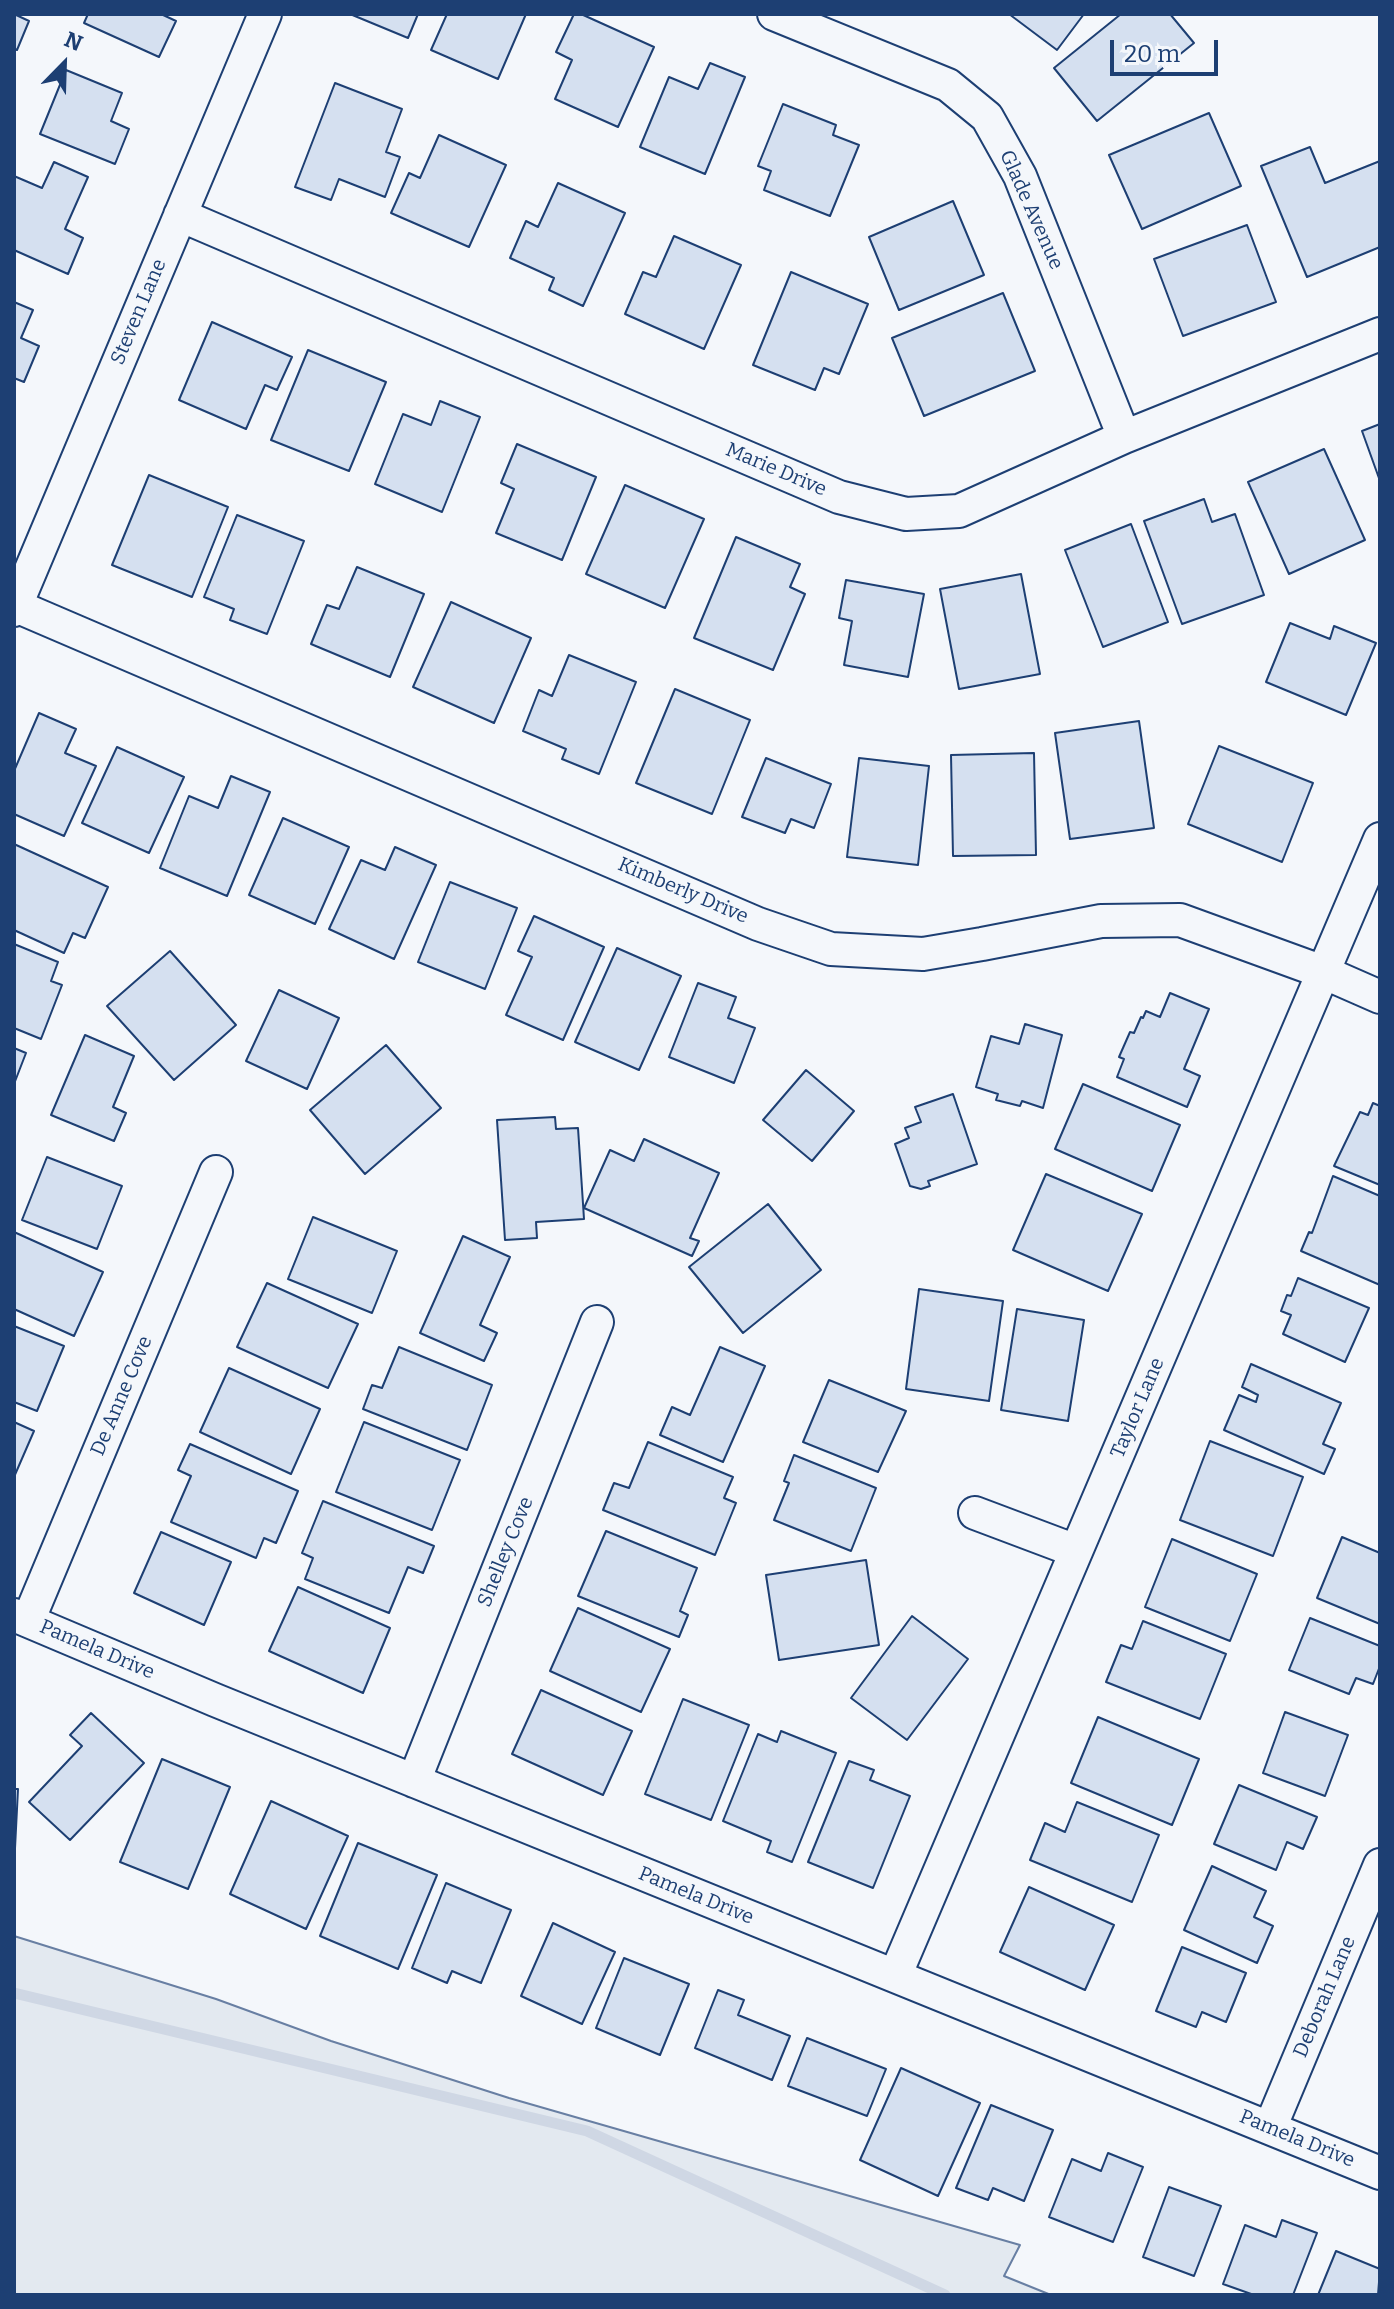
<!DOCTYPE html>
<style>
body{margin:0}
#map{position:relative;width:1394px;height:2309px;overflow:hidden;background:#f4f7fb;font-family:Bitter,serif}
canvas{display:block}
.frame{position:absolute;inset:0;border:16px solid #1d3f73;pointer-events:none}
.north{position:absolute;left:24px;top:24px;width:80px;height:80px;-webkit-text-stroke:6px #f4f7fb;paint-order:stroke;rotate:23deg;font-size:22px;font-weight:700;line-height:32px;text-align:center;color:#1d3f73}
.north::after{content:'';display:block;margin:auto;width:28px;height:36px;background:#1d3f73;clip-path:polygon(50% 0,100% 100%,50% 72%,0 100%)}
.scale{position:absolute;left:1110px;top:40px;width:108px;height:36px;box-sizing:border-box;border:4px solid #1d3f73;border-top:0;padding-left:10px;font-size:24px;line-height:28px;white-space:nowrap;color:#1d3f73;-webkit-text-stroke:6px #f4f7fb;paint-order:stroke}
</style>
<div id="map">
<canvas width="1394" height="2309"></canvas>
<div class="frame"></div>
<div class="north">N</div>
<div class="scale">20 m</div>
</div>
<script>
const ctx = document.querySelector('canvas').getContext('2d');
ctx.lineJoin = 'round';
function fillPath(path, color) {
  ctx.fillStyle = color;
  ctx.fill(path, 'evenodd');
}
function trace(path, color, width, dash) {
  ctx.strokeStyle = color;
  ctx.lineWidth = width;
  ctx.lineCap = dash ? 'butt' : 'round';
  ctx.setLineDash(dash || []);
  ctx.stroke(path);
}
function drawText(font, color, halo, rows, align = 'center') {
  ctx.font = font + ' Bitter,serif';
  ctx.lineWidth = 6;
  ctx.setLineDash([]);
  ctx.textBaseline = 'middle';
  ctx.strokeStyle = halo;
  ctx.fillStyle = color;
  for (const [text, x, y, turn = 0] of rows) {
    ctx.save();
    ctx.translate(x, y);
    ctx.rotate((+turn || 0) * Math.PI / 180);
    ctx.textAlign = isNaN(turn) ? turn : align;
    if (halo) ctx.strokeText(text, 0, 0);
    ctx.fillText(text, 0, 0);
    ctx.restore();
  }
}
const green = new Path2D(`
 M14,1936l202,63 115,42 178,57 511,147 -16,31 47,19h-1037z`);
fillPath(green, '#e3e9f0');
trace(green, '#687fa3', 2);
trace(new Path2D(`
 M14,1993l573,138 358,164`), '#cfd7e4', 11);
const building = new Path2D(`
 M14,14l15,7 -12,29 -3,-1z
 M88,14h73l15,7 -17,36 -75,-34z
 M350,14h68l-10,24z
 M447,14h79l-28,65 -67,-29z
 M574,14h7l73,33 -36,80 -63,-28 17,-39 -16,-8z
 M1009,14h75l-27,36z
 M1121,14h49l24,29 -97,78 -43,-53z
 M710,63l35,14 -40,97 -65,-27 29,-70 29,12z
 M66,70l56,23 -11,28 18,8 -14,35 -75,-30z
 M335,83l67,26 -16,43 14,5 -15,40 -46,-18 -8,21 -36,-13z
 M783,104l53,21 -3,10 26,10 -29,71 -66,-26 7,-19 -13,-5z
 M1209,113l32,73 -99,43 -33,-74z
 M439,135l67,30 -37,82 -78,-34 18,-40 11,5z
 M1310,147l15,36 55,-22v86l-73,30 -46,-111z
 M54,162l34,15 -23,52 18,9 -15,36 -54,-24v-74l28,12z
 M558,183l67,30 -42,93 -34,-16 5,-12 -44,-20 16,-37 12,6z
 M953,201l31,74 -85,35 -30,-73z
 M1247,225l29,77 -93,34 -29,-77z
 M674,236l67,29 -37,84 -79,-35 18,-42 13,5z
 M791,272l77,32 -29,70 -15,-6 -9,22 -62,-25z
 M1003,293l32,78 -111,45 -32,-78z
 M14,302l19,8 -12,28 18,8 -15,36 -10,-4z
 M212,322l80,35 -15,33 -12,-5 -19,44 -67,-29z
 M308,350l78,32 -37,89 -78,-31z
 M440,401l40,16 -38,95 -67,-28 28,-70 28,11z
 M1380,424v57l-18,-50z
 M517,444l79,33 -34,83 -66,-27 18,-44 -13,-6z
 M1324,449l41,91 -76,34 -41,-92z
 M149,475l79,32 -36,90 -80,-32z
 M625,485l79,34 -39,89 -79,-34z
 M1204,499l8,23 23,-8 29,81 -82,29 -38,-103z
 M237,515l67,26 -37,93 -37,-14 4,-11 -30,-12z
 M1131,524l37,98 -65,25 -38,-97z
 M736,537l64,27 -10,23 15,7 -32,76 -79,-32z
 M357,567l67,27 -34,83 -79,-33 16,-39 12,4z
 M1021,574l19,100 -81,15 -19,-100z
 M846,580l78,14 -16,83 -64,-12 8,-44 -13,-3z
 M451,602l80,36 -37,85 -81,-36z
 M1290,623l40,16 4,-13 42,17 -30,72 -80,-33z
 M569,655l67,27 -37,92 -37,-15 4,-10 -43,-18 16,-41 13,6z
 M675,689l75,31 -38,94 -76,-31z
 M39,713l37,16 -11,24 31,13 -32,70 -50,-22v-43z
 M1139,721l15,107 -84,11 -15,-106z
 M1219,746l94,37 -31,79 -94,-38z
 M117,747l67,30 -35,76 -67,-30z
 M1034,753l2,102 -83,1 -2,-101z
 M766,758l65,26 -17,44 -23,-9 -6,14 -43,-16z
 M859,758l70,8 -11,99 -71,-8z
 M231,776l39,16 -43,104 -67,-28 29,-72 29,12z
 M283,818l66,29 -34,77 -66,-29z
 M14,844l94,43 -23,51 -12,-5 -9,20 -50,-23z
 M395,847l41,18 -42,94 -65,-30 32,-69 24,10z
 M450,882l67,26 -32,81 -67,-27z
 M534,916l70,31 -41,93 -57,-25 26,-58 -14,-6z
 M14,944l44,18 -7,19 11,4 -21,54 -27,-11z
 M617,948l64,28 -42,94 -64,-28z
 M170,951l66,74 -62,55 -67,-74z
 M698,983l38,14 -8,21 27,10 -21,55 -65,-26z
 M279,990l60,28 -32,71 -61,-28z
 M1170,993l39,16 -25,60 16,7 -13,31 -70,-30 7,-18 -5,-2 11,-25 4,1 7,-16 2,1 3,-7 14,6z
 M1025,1024l37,11 -19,73 -21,-7 -2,5 -24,-6 2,-6 -22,-7 15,-51 28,8z
 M85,1035l49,21 -21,51 13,6 -12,28 -63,-26z
 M386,1045l55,63 -76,66 -55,-64z
 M14,1048l12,5 -12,31z
 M806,1070l48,41 -42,50 -49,-41z
 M1083,1084l97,41 -28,66 -97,-42z
 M953,1094l24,70 -49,17 2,5 -9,3 -11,-3 -15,-42 14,-6 -4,-10 16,-6 -6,-15z
 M1373,1103l7,3v79l-46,-19 26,-54 8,3z
 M555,1117l1,12 22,-1 6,91 -48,3 1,16 -32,2 -8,-120z
 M644,1139l75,34 -29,65 9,3 -7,15 -108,-48 26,-58 24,11z
 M47,1157l75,29 -25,63 -75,-29z
 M1046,1174l96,40 -34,77 -95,-41z
 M1333,1176l47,20v89l-79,-34 8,-19 3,1z
 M768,1204l53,66 -78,63 -54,-66z
 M313,1217l84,34 -25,62 -84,-34z
 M14,1232l89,40 -29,64 -60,-27z
 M463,1236l47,21 -30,68 17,8 -13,28 -64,-28z
 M1298,1278l71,30 -24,54 -62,-28 8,-19 -10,-4 6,-16 4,1z
 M267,1283l91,41 -30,64 -91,-41z
 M919,1289l84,12 -14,100 -83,-12z
 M1017,1309l67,11 -16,101 -67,-11z
 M14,1326l50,20 -27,65 -23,-9z
 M399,1347l93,38 -25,65 -104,-41 9,-24 10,3z
 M720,1347l45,19 -42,96 -63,-27 12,-28 18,8z
 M1251,1364l90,39 -18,41 12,5 -11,25 -100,-44 15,-35 17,7 2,-7 -16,-8z
 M229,1368l91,41 -29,65 -91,-42z
 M829,1380l77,31 -28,61 -75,-30z
 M14,1422l20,9 -20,46z
 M364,1422l96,38 -28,70 -96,-38z
 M1210,1441l93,36 -30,79 -93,-36z
 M648,1442l85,35 -9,21 12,5 -21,52 -112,-45 11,-27 15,5z
 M190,1444l108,47 -22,52 -12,-5 -8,20 -85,-36 20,-46 -13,-6z
 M794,1455l82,33 -25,63 -77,-31 15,-37 -5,-2z
 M323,1501l111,45 -11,27 -15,-6 -19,46 -84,-34 8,-21 -11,-5z
 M606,1531l91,37 -17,43 8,4 -9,22 -101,-41z
 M161,1532l70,30 -27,63 -70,-32z
 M1342,1537l38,16v71l-63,-26z
 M1172,1539l85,35 -27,67 -85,-34z
 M866,1560l13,85 -100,15 -13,-85z
 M298,1587l92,41 -27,65 -94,-42z
 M578,1608l92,41 -29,63 -91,-41z
 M912,1616l56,43 -61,81 -56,-42z
 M1310,1618l70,28v20l-7,18 -17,-6 -7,16 -60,-24z
 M1143,1621l83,33 -26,65 -94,-37 15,-37 11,4z
 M541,1690l91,41 -29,64 -91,-41z
 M683,1699l66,26 -38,95 -66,-26z
 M1285,1712l63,23 -23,61 -62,-23z
 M91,1713l53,50 -74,77 -41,-38 53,-56 -12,-11z
 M1098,1717l101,42 -27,66 -101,-42z
 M781,1731l55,22 -44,109 -25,-10 4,-11 -48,-20 35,-87 19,8z
 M162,1759l68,28 -42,102 -68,-27z
 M849,1761l25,9 -4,10 40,16 -37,92 -65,-26z
 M1239,1785l78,32 -14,32 -16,-7 -11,28 -62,-26z
 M14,1789h4l-4,79z
 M271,1801l77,35 -42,93 -76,-35z
 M1077,1802l82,33 -27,67 -102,-42 15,-37 20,9z
 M358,1843l79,32 -39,94 -78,-33z
 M1212,1866l54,25 -12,26 19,9 -16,37 -73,-33z
 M446,1883l65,27 -30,73 -29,-12 -5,12 -35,-15z
 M1029,1887l85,38 -29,65 -85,-38z
 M553,1923l62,29 -33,72 -61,-28z
 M1182,1947l64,26 -20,49 -24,-10 -6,15 -40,-16z
 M624,1958l65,26 -29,71 -64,-27z
 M718,1990l26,10 -6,15 52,21 -18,44 -77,-32z
 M807,2038l79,31 -19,47 -79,-30z
 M901,2068l79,35 -42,93 -78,-36z
 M991,2105l62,25 -29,71 -31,-13 -5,12 -32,-12z
 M1108,2153l35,14 -30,75 -64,-25 23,-58 29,12z
 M1169,2187l52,19 -27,70 -51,-19z
 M1282,2220l35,13 -24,62h-39l-31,-11 22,-59 31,12z
 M1336,2251l44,18 -2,26h-60z`);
fillPath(building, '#d5e0f0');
trace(building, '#1d3f73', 2);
const street = new Path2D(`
 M774,14l174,71 39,32 33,59 104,261
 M180,215l659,282 67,17 53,-3 165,-74 256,-103
 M16,606l742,318 73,25 92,5 59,-10 119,-23 79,-1 143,52 57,25
 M14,610l251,-596
 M975,1513l101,38
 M14,1615l201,85 1165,473
 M28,1621l188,-449
 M414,1781l183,-459
 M895,1976l485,-1137
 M1270,2128l110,-263`);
trace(street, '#1d3f73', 36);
trace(street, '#f4f7fb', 32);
drawText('20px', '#1d3f73', '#f4f7fb', [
 ["Glade Avenue",1031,210,66],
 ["Steven Lane",139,312,-67],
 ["Marie Drive",776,470,23],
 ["Kimberly Drive",683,891,23],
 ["De Anne Cove",122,1396,-67],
 ["Taylor Lane",1138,1408,-67],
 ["Shelley Cove",506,1552,-68],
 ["Pamela Drive",97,1650,23],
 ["Pamela Drive",696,1896,22],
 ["Deborah Lane",1325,1997,-67],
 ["Pamela Drive",1297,2139,22]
]);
</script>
